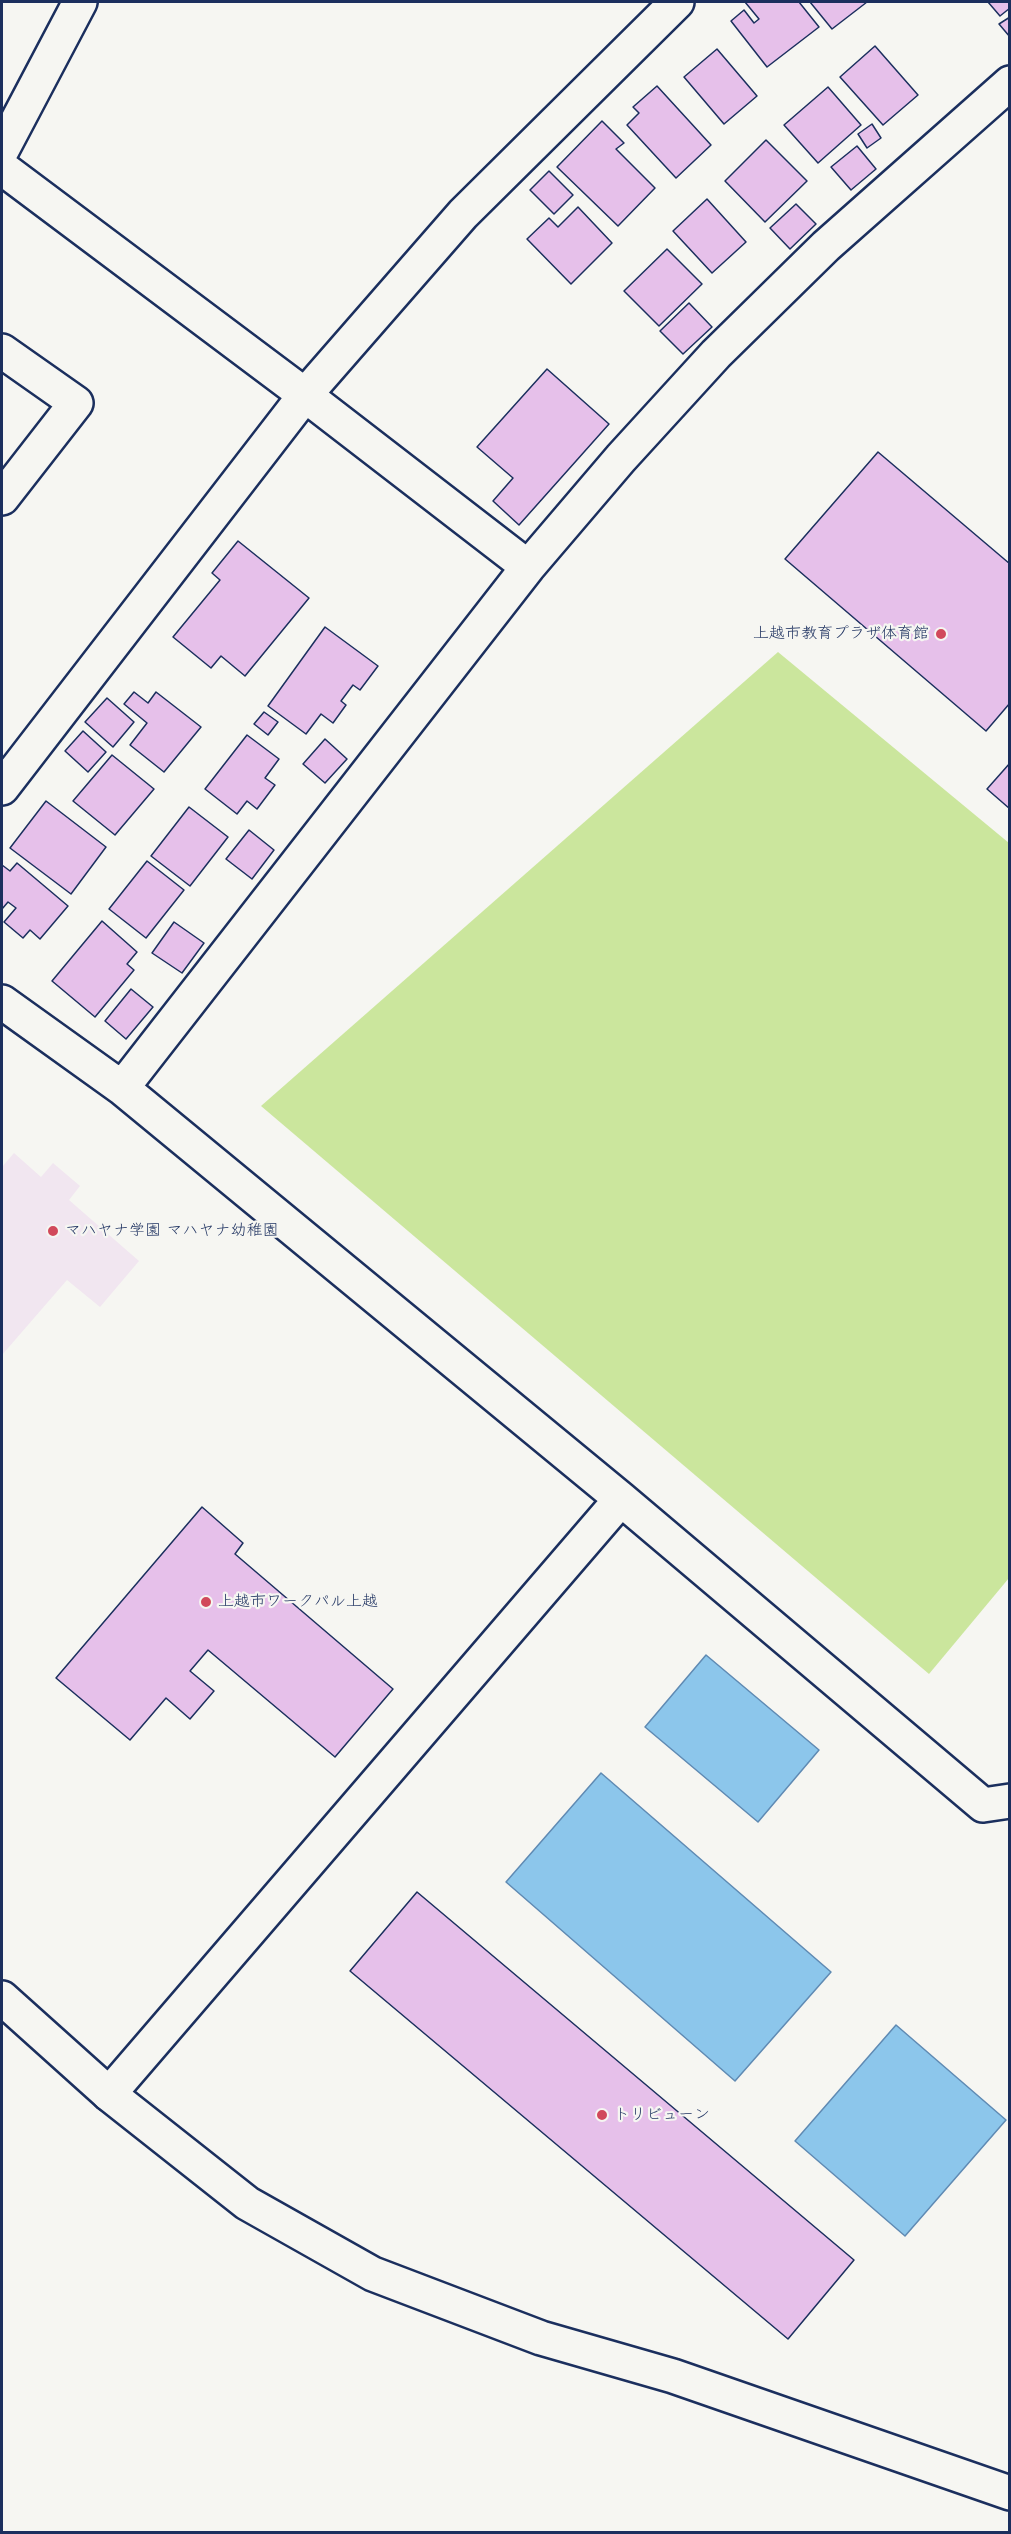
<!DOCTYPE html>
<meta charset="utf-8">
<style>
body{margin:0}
#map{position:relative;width:1011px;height:2534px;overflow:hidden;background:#f6f6f2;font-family:"Shantell Sans",sans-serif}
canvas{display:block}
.frame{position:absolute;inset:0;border:3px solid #1b2f5e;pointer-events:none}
</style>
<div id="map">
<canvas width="1011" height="2534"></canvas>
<div class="frame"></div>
</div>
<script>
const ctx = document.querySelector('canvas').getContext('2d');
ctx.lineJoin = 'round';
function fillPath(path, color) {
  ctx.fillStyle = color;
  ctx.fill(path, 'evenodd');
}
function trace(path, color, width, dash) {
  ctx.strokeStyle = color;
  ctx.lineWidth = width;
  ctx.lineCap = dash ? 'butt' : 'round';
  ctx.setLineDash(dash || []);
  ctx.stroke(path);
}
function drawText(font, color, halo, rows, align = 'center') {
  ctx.font = font + ' "Shantell Sans","Klee One",sans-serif';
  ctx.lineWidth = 4.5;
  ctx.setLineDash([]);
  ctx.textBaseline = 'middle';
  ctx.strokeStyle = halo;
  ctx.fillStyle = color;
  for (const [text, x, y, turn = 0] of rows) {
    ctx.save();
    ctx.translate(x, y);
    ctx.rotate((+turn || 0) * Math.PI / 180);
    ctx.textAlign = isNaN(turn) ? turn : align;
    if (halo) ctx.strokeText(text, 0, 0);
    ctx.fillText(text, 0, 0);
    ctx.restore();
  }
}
fillPath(new Path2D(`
 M14,1153l27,24 12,-14 27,23 -11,14 70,61 -39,46 -33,-27 -65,75v-188z`), '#f1e6f0');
fillPath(new Path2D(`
 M778,652l231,191v735l-80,96 -668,-568z`), '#cbe69d');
const water = new Path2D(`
 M706,1655l113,95 -61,72 -113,-95z
 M601,1773l230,199 -96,109 -229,-199z
 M896,2025l110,95 -101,116 -110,-95z`);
fillPath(water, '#8cc6eb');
trace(water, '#5f8ab3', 1.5);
const building = new Path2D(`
 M745,2h54l20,25 -52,40 -36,-46 13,-11 10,13 5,-4z
 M810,2h57l-35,27z
 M988,2h22v6l-10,8z
 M1010,17v20l-11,-13z
 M875,46l43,49 -35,30 -43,-48z
 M717,49l40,47 -33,28 -40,-47z
 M657,86l54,59 -35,33 -49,-53 12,-12 -6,-6z
 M828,87l33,38 -43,38 -34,-38z
 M602,121l22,22 -8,6 39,39 -37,38 -61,-59z
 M872,124l9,14 -14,10 -9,-14z
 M766,140l41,41 -42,41 -40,-41z
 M857,146l19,23 -25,21 -20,-23z
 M549,171l24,24 -19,19 -24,-24z
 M707,199l39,43 -34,31 -39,-42z
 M796,204l20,20 -26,25 -20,-21z
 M578,207l34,36 -41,41 -44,-45 22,-21 9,9z
 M667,249l35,35 -43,42 -35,-35z
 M689,303l23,24 -29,27 -23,-23z
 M547,369l62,55 -90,101 -26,-24 20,-23 -36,-31z
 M878,452l132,112v139l-24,28 -201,-172z
 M238,541l71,57 -64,78 -24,-20 -10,12 -38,-31 47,-57 -8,-7z
 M325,627l53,39 -18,24 -7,-5 -12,16 5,4 -13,18 -12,-9 -15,20 -38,-28z
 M134,692l14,11 8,-11 45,35 -37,45 -34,-27 17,-22 -23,-19z
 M107,698l27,24 -21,25 -28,-25z
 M264,712l14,10 -10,13 -14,-11z
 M83,731l23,21 -18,20 -23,-21z
 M247,735l32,24 -14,19 10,7 -18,24 -10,-8 -10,13 -32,-25z
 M325,739l22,20 -22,24 -22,-19z
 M112,755l42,34 -39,46 -42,-34z
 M1010,763v46l-23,-20z
 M46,801l60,46 -35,47 -61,-46z
 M189,807l39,30 -38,49 -39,-30z
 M249,830l25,20 -22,29 -26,-20z
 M147,861l37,29 -38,48 -37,-29z
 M17,863l51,43 -28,33 -10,-9 -7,8 -19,-16 12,-14 -8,-6 -6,7v-44l8,6z
 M102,921l35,31 -10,12 7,6 -39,47 -43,-36z
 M174,922l30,21 -22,30 -30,-20z
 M131,989l22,18 -27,32 -21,-18z
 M202,1507l41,36 -8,11 158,135 -58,68 -127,-107 -18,21 24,20 -24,28 -24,-21 -36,42 -74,-62z
 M417,1892l437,368 -66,79 -438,-368z`);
fillPath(building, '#e6c0ea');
trace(building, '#1b2f5e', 1.5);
const street = new Path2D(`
 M2,150l78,-148
 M2,168l303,227 223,172
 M2,351l74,52 -74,95
 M2,1002l120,86 499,411 362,306 27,-4
 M122,1088l406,-521 93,-109 95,-104 110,-108 184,-163
 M109,2094l512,-595`);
const secondary = new Path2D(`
 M2,788l303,-393 158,-181 214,-212
 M2,1998l107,96 138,109 126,71 168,64 132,38 337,117`);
trace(street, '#1b2f5e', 38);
trace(secondary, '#1b2f5e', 38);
trace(street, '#f6f6f2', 33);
trace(secondary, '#f6f6f2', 33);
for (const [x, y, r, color] of [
 [941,634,6,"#d1495b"],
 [53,1231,6,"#d1495b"],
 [206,1602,6,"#d1495b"],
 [602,2115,6,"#d1495b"]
]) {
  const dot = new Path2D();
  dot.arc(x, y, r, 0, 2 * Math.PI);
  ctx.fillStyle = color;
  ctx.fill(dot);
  trace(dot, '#f6f6f2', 2);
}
drawText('16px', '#1b2f5e', '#f6f6f2', [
 ["上越市教育プラザ体育館",929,634,"right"],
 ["マハヤナ学園 マハヤナ幼稚園",65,1231],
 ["上越市ワークパル上越",218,1602],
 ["トリビューン",614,2115]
], 'left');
</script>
